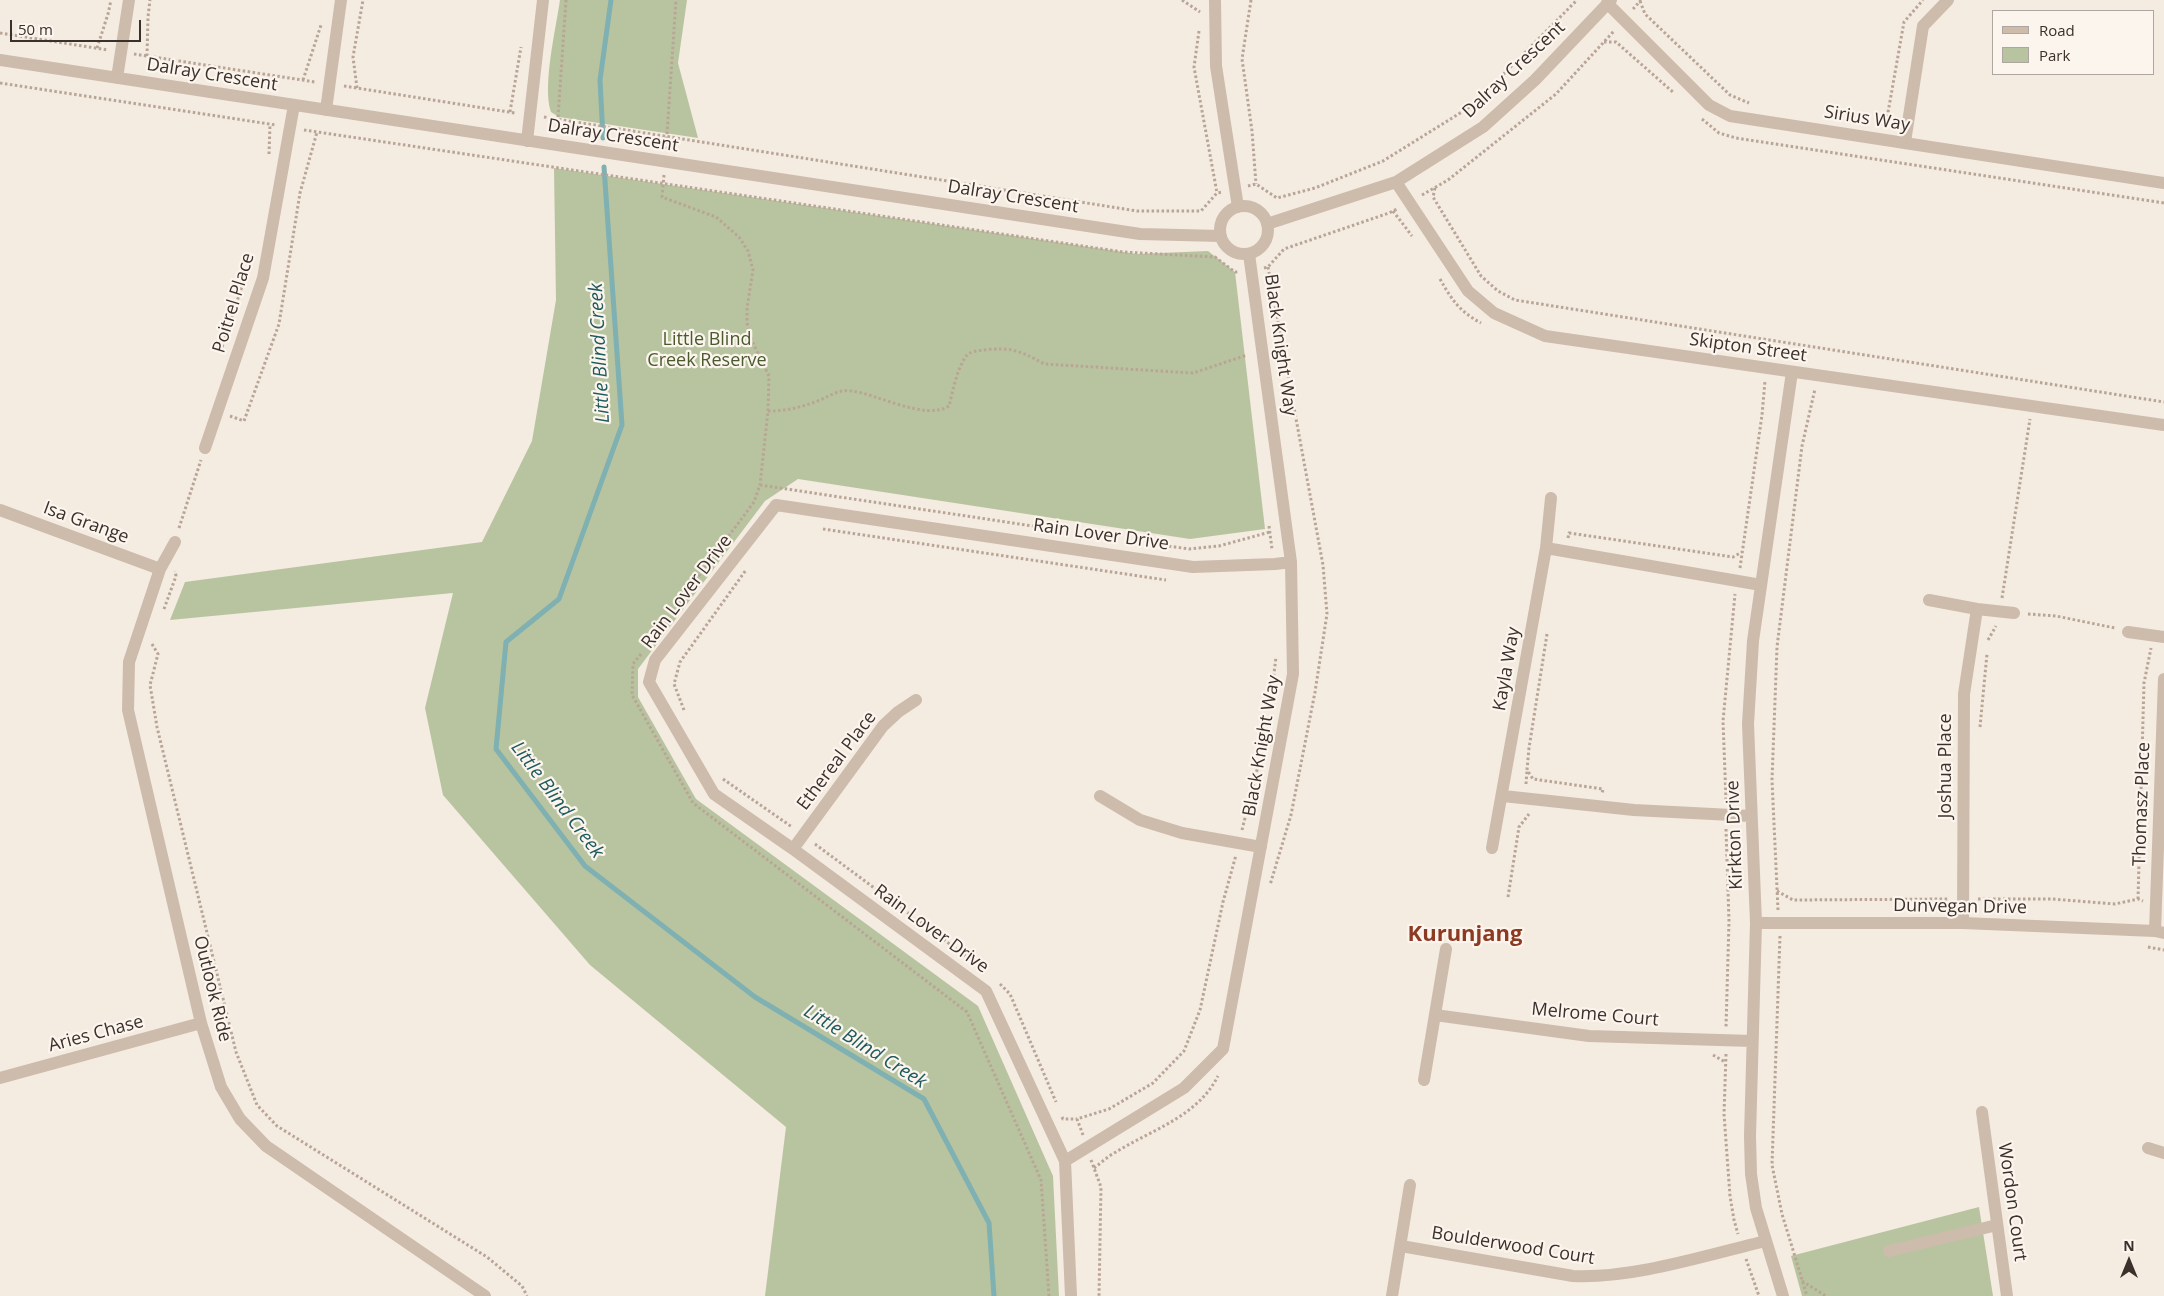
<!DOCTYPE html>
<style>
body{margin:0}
#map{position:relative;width:2164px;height:1296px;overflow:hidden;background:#f4ebe1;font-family:"Open Sans",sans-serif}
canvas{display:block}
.legend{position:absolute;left:1992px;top:10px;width:162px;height:65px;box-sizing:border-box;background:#fbf5ee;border:1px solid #aea6a0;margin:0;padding:6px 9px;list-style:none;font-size:15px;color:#3b302b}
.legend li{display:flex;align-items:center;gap:10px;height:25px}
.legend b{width:25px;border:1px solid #aea6a0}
.north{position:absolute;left:2104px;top:1236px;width:50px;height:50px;-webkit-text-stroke:4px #fbf5ee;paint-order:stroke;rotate:0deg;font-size:14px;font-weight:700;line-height:20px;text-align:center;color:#3b302b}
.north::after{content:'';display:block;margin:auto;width:18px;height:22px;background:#3b302b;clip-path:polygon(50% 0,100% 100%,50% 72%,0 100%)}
.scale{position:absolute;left:10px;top:20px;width:131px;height:22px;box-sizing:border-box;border:2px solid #3b302b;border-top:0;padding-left:6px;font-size:15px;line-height:18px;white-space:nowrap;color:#3b302b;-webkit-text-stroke:4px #fbf5ee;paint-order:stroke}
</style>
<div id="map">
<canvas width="2164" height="1296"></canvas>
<ul class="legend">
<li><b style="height:6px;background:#cdbbac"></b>Road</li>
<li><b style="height:14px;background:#b8c4a0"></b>Park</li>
</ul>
<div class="north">N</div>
<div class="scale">50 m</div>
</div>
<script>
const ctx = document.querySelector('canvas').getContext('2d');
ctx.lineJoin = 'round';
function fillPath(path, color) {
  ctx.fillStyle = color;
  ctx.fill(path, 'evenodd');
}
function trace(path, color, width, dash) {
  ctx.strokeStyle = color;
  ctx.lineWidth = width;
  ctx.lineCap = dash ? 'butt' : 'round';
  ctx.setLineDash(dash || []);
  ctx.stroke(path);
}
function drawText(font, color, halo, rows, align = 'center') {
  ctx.font = font + ' "Open Sans",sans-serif';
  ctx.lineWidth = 4.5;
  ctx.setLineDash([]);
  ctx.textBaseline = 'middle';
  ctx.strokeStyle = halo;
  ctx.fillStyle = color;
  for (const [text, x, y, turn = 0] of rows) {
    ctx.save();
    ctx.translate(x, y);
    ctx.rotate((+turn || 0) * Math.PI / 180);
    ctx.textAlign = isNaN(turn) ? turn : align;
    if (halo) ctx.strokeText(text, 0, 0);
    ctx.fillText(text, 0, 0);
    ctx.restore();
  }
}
fillPath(new Path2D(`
 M560,0h127l-9,63 20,75 -139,-21 -8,-5c-9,-25 5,-84 9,-112z
 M554,168l583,86 71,-3 27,21 30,257 -75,10 -392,-60 -33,22 -127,168v28l58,102 282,207 75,170 6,120h-294l21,-169 -196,-162 -147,-170 -18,-87 28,-115 -283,27 15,-38 297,-40 50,-101 24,-141z
 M1979,1207l14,89h-191l-11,-40z`), '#b8c4a0');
trace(new Path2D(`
 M603,138l-3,-58 11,-80
 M604,167l18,258 -63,174 -53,43 -10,107 89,117 170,131 169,102 65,124 5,73`), '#7fb0b2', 5);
trace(new Path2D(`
 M1182,0l18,12
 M1251,0l-9,59 10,72 4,53
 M1640,1l5,13 85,81 19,8
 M1633,9l8,-9
 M1199,31l-5,36 23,126
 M0,33l108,17
 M1604,42h12l58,51
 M97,48l11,-34 3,-14
 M134,54l181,28
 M147,56l1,-39 2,-17
 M303,80l18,-55
 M0,83l276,42
 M344,86l171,27
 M357,88l-4,-31 10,-57
 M510,112l11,-65
 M544,117l593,94h64l16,-18 5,-1
 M1702,119l17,14 17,5 428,65
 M1880,124l7,-6 17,-96 19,-22
 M304,130l819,122 92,5 20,15h3
 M557,132l9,-132
 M666,149l10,-149
 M269,154l1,-29
 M664,175l-2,22 54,20 23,20 9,14 5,19 -6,38v15l5,18 17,35 -1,35 -8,74 -6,17 -62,83
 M1248,186l8,-2 21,14 38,-10 68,-27 90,-56 104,-105
 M1435,188l-2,9 48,79 17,15 17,9 649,102
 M1422,195l26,-15 108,-86 58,-63
 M1393,211l19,25
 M1268,267l55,298 4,49 -12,78 -24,123 -21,70
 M1264,268l4,-1 16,-18 105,-36 8,-4
 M1440,279c12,21 19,32 41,44
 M222,347l27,-82
 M768,411c18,0 35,-4 52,-11 12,-5 19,-11 32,-9 25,3 73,30 97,15 4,-16 8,-38 18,-51 4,-6 37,-7 45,-5 12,3 22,8 32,14l149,9 54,-18
 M230,416l14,5 35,-97 21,-131 17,-61
 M760,485l286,43
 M1269,526l3,23
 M179,528l22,-68
 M823,529l343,51
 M1568,538l1,-5 164,24 9,-5
 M1154,544l35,5 30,-3 51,-14
 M1740,568l22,-153 3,-34
 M2002,598l28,-179
 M164,609l12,-33 -1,-5
 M2028,614l28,2 59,12
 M1547,634l-18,114 -2,22 6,9 70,10 -1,5
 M1988,640l8,-14
 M152,644l6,10 -8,31 7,42 79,325 21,53 20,21 210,131 35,29 5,10
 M641,654l-8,10 -1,31 61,108 274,209 74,168 8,116
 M1270,706l6,-49
 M684,710l-10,-26 6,-22 66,-92
 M1980,727l7,-73
 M723,779l69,48
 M1526,784l1,-13
 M1726,800l-3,-79 12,-127
 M1726,829l3,92 -3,106
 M1242,830l19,-76
 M815,844l171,127
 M1777,891l16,9 156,-1
 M1508,897l11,-70 10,-13
 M1978,899h74l63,5 23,-5 5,2
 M2138,899l6,-216 7,-35
 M1778,910l-6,-130 5,-133 25,-201 13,-57
 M1780,936l-8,229 10,49 25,82
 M2148,947l16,3
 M1000,984l10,10 46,108
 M1726,1054l-2,60 6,82 4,24 4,14
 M1713,1055l12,7
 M1062,1117l1,2h14
 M1083,1135l-6,-16 32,-10 44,-26 31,-32 16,-41 23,-108 13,-47
 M1091,1160l10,27 -2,109
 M1094,1168c7,-5 14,-12 22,-16 37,-23 81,-35 102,-76
 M1746,1259l13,37
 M1802,1281l24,15`), '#b9a596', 3, [2.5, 2.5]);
trace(new Path2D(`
 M1215,0l1,66 22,141
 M1607,3l102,102 21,11 434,67
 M0,60l1140,174 81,2
 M117,78l12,-78
 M326,110l15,-110
 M527,141l16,-141
 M1905,142l18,-116 25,-26
 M1396,182l72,109 26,22 51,23 619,89
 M1220 230a24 24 0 1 1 48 0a24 24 0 1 1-48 0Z
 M1267,224l129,-42 87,-55 52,-47 76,-80
 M205,448l58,-170 31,-173
 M0,510l160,59
 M175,542l-15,27 -31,93 -1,48 73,313 20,64 19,32 26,27 219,150
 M1546,548l215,37
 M1929,600l48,9 37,4
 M2128,632l36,5
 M1100,796l40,24 42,13 79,14
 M1503,796l131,14 117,6
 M1492,848l54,-300 5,-50
 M793,849l90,-123 15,-14 18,-12
 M1756,923h207l192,8 9,2
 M1963,923l1,-229 13,-85
 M2155,931l9,-252
 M1435,1015l154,21 163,5
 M0,1078l201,-55
 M1424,1080l22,-131
 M1982,1112l25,184
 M2148,1148l16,5
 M1065,1161l119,-73 39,-39 70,-375 -2,-112 -42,-308
 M1401,1246l172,30c60,3 133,-21 193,-35
 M1889,1251l108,-26
 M1071,1296l-6,-135 -79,-170 -193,-142 -79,-55 -65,-112 6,-22 121,-155 417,62 82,-3 16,-2
 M1392,1296l18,-111
 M1783,1296l-27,-88 -5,-34 -1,-38 6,-213 -8,-199 5,-83 39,-269`), '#cdbbac', 12);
drawText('18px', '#3b302b', '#fbf5ee', [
 ["Dalray Crescent",1514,70,-43],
 ["Dalray Crescent",212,75,9],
 ["Sirius Way",1867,119,9],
 ["Dalray Crescent",613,136,9],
 ["Dalray Crescent",1013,197,9],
 ["Poitrel Place",234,303,-73],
 ["Black Knight Way",1280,345,82],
 ["Skipton Street",1748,348,8],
 ["Isa Grange",86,523,20],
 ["Rain Lover Drive",1101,535,8],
 ["Rain Lover Drive",687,592,-53],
 ["Kayla Way",1507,669,-80],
 ["Black Knight Way",1262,746,-80],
 ["Ethereal Place",837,761,-53],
 ["Joshua Place",1946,766,-90],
 ["Thomasz Place",2142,804,-88],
 ["Kirkton Drive",1735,835,-92],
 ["Dunvegan Drive",1960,907,1],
 ["Rain Lover Drive",931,929,36],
 ["Outlook Ride",212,989,76],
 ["Melrome Court",1595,1015,5],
 ["Aries Chase",96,1034,-15],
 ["Wordon Court",2012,1202,82],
 ["Boulderwood Court",1513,1246,9]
]);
drawText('18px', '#4a5a2e', '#fbf5ee', [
 ["Little Blind",707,340],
 ["Creek Reserve",707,361]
]);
drawText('italic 19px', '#1f5a5e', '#fbf5ee', [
 ["Little Blind Creek",600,353,-93],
 ["Little Blind Creek",557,800,53],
 ["Little Blind Creek",865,1047,32]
]);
drawText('bold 22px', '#8c3b22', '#fbf5ee', [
 ["Kurunjang",1465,935]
]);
</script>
